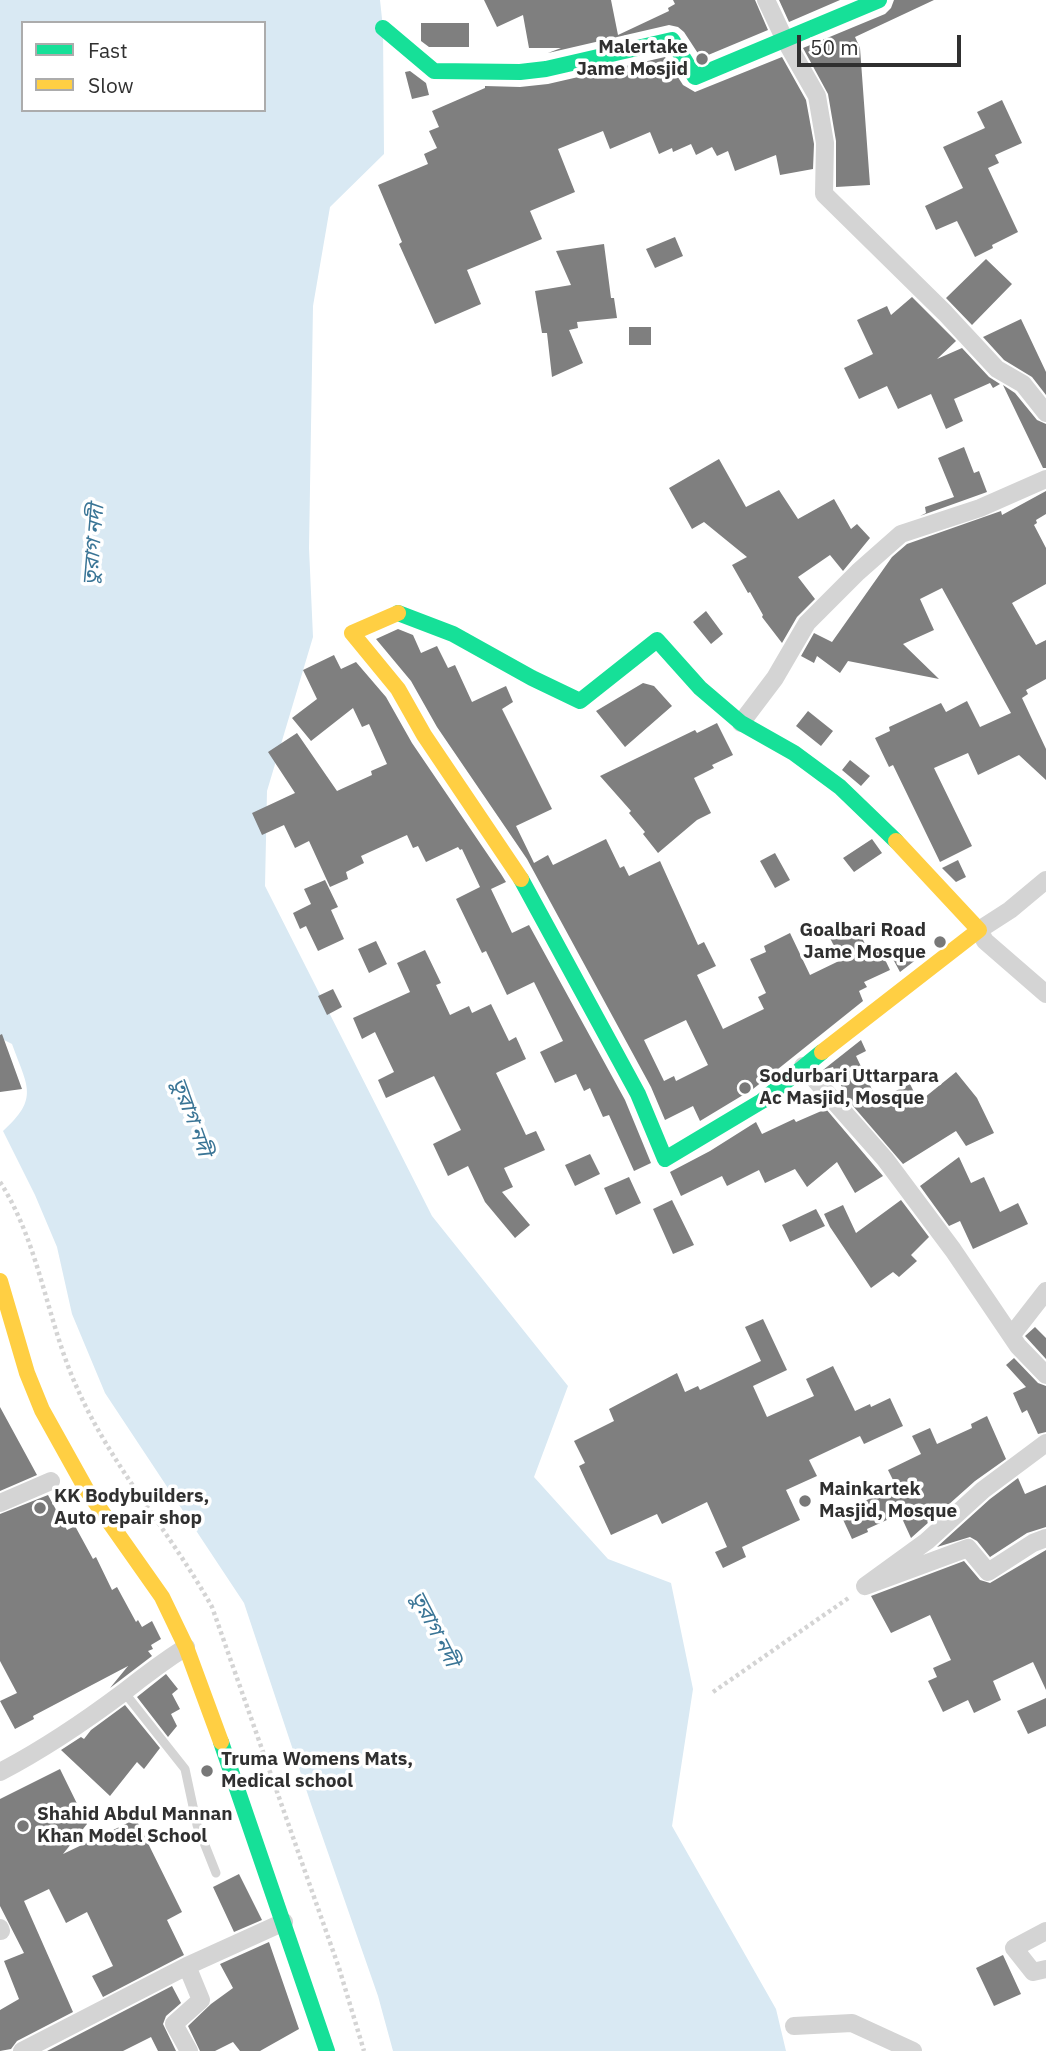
<!DOCTYPE html>
<meta charset="utf-8">
<style>
body{margin:0}
#map{position:relative;width:1046px;height:2051px;overflow:hidden;background:#fff;font-family:"IBM Plex Sans",sans-serif}
canvas{display:block}
.legend{position:absolute;left:21px;top:21px;width:245px;height:91px;box-sizing:border-box;background:#fff;border:2px solid #acacac;margin:0;padding:9px 12px;list-style:none;font-size:21px;color:#303030}
.legend li{display:flex;align-items:center;gap:14px;height:35px}
.legend b{width:35px;border:2px solid #acacac}
.scale{position:absolute;left:797px;top:35px;width:164px;height:32px;box-sizing:border-box;border:4px solid #303030;border-top:0;padding-left:9px;font-size:21px;line-height:24px;white-space:nowrap;color:#303030;-webkit-text-stroke:5px #fff;paint-order:stroke}
</style>
<div id="map">
<canvas width="1046" height="2051"></canvas>
<ul class="legend">
<li><b style="height:9px;background:#16e098"></b>Fast</li>
<li><b style="height:9px;background:#ffcf43"></b>Slow</li>
</ul>
<div class="scale">50 m</div>
</div>
<script>
const ctx = document.querySelector('canvas').getContext('2d');
ctx.lineJoin = 'round';
function fillPath(path, color) {
  ctx.fillStyle = color;
  ctx.fill(path, 'evenodd');
}
function trace(path, color, width, dash) {
  ctx.strokeStyle = color;
  ctx.lineWidth = width;
  ctx.lineCap = dash ? 'butt' : 'round';
  ctx.setLineDash(dash || []);
  ctx.stroke(path);
}
function drawText(font, color, halo, rows, align = 'center') {
  ctx.font = font + ' "IBM Plex Sans","Noto Sans Bengali",sans-serif';
  ctx.lineWidth = 7;
  ctx.setLineDash([]);
  ctx.textBaseline = 'middle';
  ctx.strokeStyle = halo;
  ctx.fillStyle = color;
  for (const [text, x, y, turn = 0] of rows) {
    ctx.save();
    ctx.translate(x, y);
    ctx.rotate((+turn || 0) * Math.PI / 180);
    ctx.textAlign = isNaN(turn) ? turn : align;
    if (halo) ctx.strokeText(text, 0, 0);
    ctx.fillText(text, 0, 0);
    ctx.restore();
  }
}
fillPath(new Path2D(`
 M0,0h380l3,28 1,126 -54,53 -17,99 -4,242 4,89 -46,154 -2,95 167,330 136,170 -34,91 74,82 63,24 22,106 -21,137 104,183 10,42h-393l-15,-55 -67,-192 -67,-201 -139,-210 -33,-79 -15,-67 -22,-52 -32,-64c37,-33 24,-45 9,-87l-12,-6zM23,23h241v87h-241z`), '#d9e9f3');
fillPath(new Path2D(`
 M484,0h127l7,35 51,-24 -1,-3 7,-4 -2,-4h82l13,30 -67,28 -17,-26 -6,-5 -9,-2 -121,28 13,-5h-32l-6,-33 -26,12z
 M779,0h61l-51,22z
 M894,0h40l-79,37 5,11 10,137 -34,2v-46l-8,-47 -25,-46 82,-34 6,-6z
 M421,23h48v24h-40l-8,-6z
 M665,57l18,28 12,7 87,-35 24,43 8,44 -1,25 -33,6 -4,-20 -41,16 -7,-20 -11,5 -5,-9 -16,8 -5,-11 -18,8 -1,-4 -13,6 -9,-22 -40,17 -7,-18 -45,18 17,43 -45,19 12,28 -75,31 14,34 -46,20 -36,-80 3,-2 -24,-57 50,-21 -4,-10 13,-6 -8,-17 10,-4 -7,-16 53,-23v-2l35,1 28,-3z
 M410,71l16,12 3,12 -17,4 -7,-27z
 M1002,100l20,43 -27,12 4,8 -11,5 30,64 -26,13 1,3 -18,9 -18,-36 -21,9 -11,-24 38,-18 -20,-41 42,-19 -8,-16z
 M675,237l8,19 -28,12 -9,-19z
 M604,244l7,54h3l3,20 -40,4 1,6 -9,2 14,33 -31,14 -5,-44h-5l-7,-42 36,-6 -15,-34z
 M986,259l26,25 -40,41 -26,-27z
 M912,297l44,44 -19,18 25,-11 27,29 11,7 -7,4 -3,-5 -36,16 9,22 -17,8 -15,-35 -33,15 -11,-23 -28,13 -15,-31 29,-14 -16,-34 30,-14 4,9z
 M1021,319l25,53v23l-14,-18 -28,-17 -21,-23z
 M629,327h22v18h-22z
 M1003,385l12,8 22,27 9,4v44h-3z
 M964,447l10,26 5,-2 8,21 -67,24 6,-3 -1,-6 29,-10 -16,-39z
 M719,459l27,48 33,-17 19,29 36,-20 17,30 6,-5 13,14 -27,33 -13,-16 -32,22 17,22 -18,18 -15,26 -20,-26 1,-2 -13,-23 -2,1 -16,-28 15,-8 -43,-35 -12,7 -23,-41z
 M1046,491v23l-10,6 1,3 -3,2 12,23v36l-34,19 24,42 10,-5v39l-20,11 2,4 -6,4 24,51v31l-27,-25 -41,20 -10,-22 -34,15 38,78 -32,16 -47,-97 -4,2 -14,-29 15,-7 -1,-4 52,-24 5,9 21,-11 13,26 31,-14 -69,-125 -22,11 14,31 -31,14 36,35 -91,-18 -8,12 -23,-17 -3,7 -13,-7 13,-23 18,9 60,-85 15,-13 94,-33 1,4z
 M706,611l17,23 -12,10 -18,-22z
 M398,629l15,6 8,18 16,-7 11,22 7,-3 17,37 34,-16 7,16 -11,7 50,100 -36,17 18,37 14,-8 5,10 53,-26 14,29 4,-2 5,10 31,-15 38,84 6,-3 12,24 -19,9 26,54 41,-20 -6,-12 8,-4 -16,-34 16,-7 -2,-6 26,-13 20,42 31,-15 -11,-22 26,-12 13,26 10,-5 11,23 -26,12 3,5 -8,4 4,10 -110,88 -53,32 -7,-15 -28,14 -14,-33 -124,-228 -90,-132 -26,-46 -35,-42zM686,1020l22,45 -32,16 -2,-5 -10,5 -20,-41z
 M334,655l7,14 15,-7 30,35 26,46 89,131 5,8 -15,7 21,44 17,-8 96,175 26,63 -17,8 -25,-56 -6,2 -13,-29 -6,3 -8,-17 -21,9 -15,-31 23,-11 -29,-59 -27,13 -21,-44 -4,2 -26,-54 24,-12 -18,-38 -2,1 -2,-3 -32,15 -8,-16 -5,2 -6,-13 -46,21 3,7 -18,9 2,7 -18,8 -21,-46 -14,7 -11,-23 -22,10 -10,-22 43,-20 -27,-41 29,-19 40,58 35,-16 -1,-4 16,-7 -18,-40 -7,3 -9,-19 -42,33 -19,-23 25,-19 -14,-29z
 M643,683l11,3 18,20 -47,41 -29,-36z
 M808,711l25,20 -12,15 -25,-20z
 M717,723l16,32 -21,10 2,3 -20,10 17,35 -14,7 -39,33 -15,-19 2,-2 -16,-19 2,-2 -31,-35 95,-46 2,3z
 M850,760l20,16 -9,10 -19,-16z
 M872,839l10,14 -28,19 -11,-14z
 M775,853l15,27 -15,8 -15,-27z
 M958,860l8,17 -10,5 -14,-14z
 M325,880l13,27 -7,3 13,29 -26,12 -12,-25 -6,3 -7,-16 18,-9 -7,-15z
 M376,941l11,23 -18,9 -11,-24z
 M922,945l4,7 -26,20 -7,-13z
 M425,950l16,33 -5,2 14,30 19,-9 3,7 19,-9 18,37 7,-4 10,22 -30,14 30,62 10,-4 9,19 -41,18 9,19 -11,5 28,33 -15,13 -30,-36 -17,-36 -20,10 -15,-32 28,-14 -27,-54 -48,22 -8,-18 16,-8 -19,-40 -13,7 -9,-21 57,-26 -13,-29z
 M333,989l9,18 -15,8 -9,-19z
 M2,1034l20,55 -22,3v-57z
 M861,1040l5,11 -10,5 21,44 33,-16 9,18 37,-30 21,26 17,35 -28,13 -10,-15 -53,33 -56,-65 -14,-32 -10,3z
 M826,1109l57,67 -28,17 -18,-31 -30,25 -12,-18 -30,14 -6,-13 -32,16 -5,-10 -41,20 -11,-24 40,-21 46,-29 6,12 32,-15 2,3z
 M590,1154l10,20 -25,12 -10,-21z
 M959,1157l12,26 13,-6 16,35 18,-9 10,21 -55,25 -13,-28 -11,5 -29,-40z
 M629,1177l12,26 -25,12 -12,-27z
 M672,1200l22,45 -21,9 -20,-45z
 M901,1200l28,37 -18,18 6,6 -18,16 -6,-5 -22,16 -41,-61 -6,-13 19,-9 13,28z
 M816,1209l9,17 -35,16 -8,-17z
 M763,1319l24,51 -34,16 14,31 47,-21 -8,-17 27,-13 22,45 15,-7 1,3 19,-9 13,28 -39,18 -4,-8 -51,24 8,16 -31,14 14,30 -58,27 4,10 -23,11 -8,-16 12,-5 -20,-45 -45,22 -5,-10 -46,21 -32,-69 6,-3 -11,-22 40,-20 -5,-12 68,-36 8,19 13,-6 2,4 61,-29 -16,-34z
 M1035,1327l11,11v21l-21,-23z
 M1014,1358l24,25 8,3v46l-8,2 -11,-24 -5,3 -9,-20 13,-6 -20,-22z
 M0,1407l37,68 -37,16z
 M987,1416l19,43 -31,22 -64,57 -11,-24 -33,15 1,3 -16,7 -12,-26 56,-27 -8,-16 33,-16 -9,-18 18,-8 7,16 35,-16 -1,-4z
 M1018,1478l7,16 21,-9v42l-19,6 -37,24 -13,-16 -7,-4 -33,10 53,-48z
 M48,1495l19,35 8,-4 18,33 3,-2 16,33 5,-3 19,35 2,-2 4,7 10,-6 9,18 -10,6 2,4 -5,2 4,5 -42,32 18,-22 -95,50 1,3 -19,10 -15,-28 17,-8 -17,-32v-147z
 M1046,1550v140l-13,-28 -40,19 8,19 -27,13 -6,-13 -25,12 -15,-31 9,-4 -4,-9 18,-8 -21,-45 -39,18 -20,-37 93,-35 16,19 10,3z
 M166,1674l12,15 -6,5 8,15 -9,5 6,12 -9,11 -31,-40z
 M1046,1698v28l-18,8 -11,-23z
 M125,1705l35,43 -16,21 -7,-7 -27,34 -49,-46 20,-13 3,2 7,-9z
 M60,1769l27,55 -24,30 73,-35 46,93 -15,8 17,35 -81,42 -11,-21 21,-10 -26,-54 -21,11 -17,-34 -25,12 49,111 -56,29 -6,8 -11,2v-41l19,-11 -15,-38 20,-8 -24,-47v-107z
 M239,1874l23,46 -28,12 -21,-45z
 M269,1942l30,87 -39,22h-20l-7,-9 -18,9h-15l-12,-25 23,-22 22,-16 -13,-24z
 M1003,1955l18,39 -27,12 -18,-38z
 M172,1986l9,17 -15,13 -3,8 13,27h-18l-7,-14 -28,14h-76z`), '#7f7f7f');
trace(new Path2D(`
 M0,1182c40,62 47,141 78,208 34,77 93,143 134,217l127,361 25,83
 M713,1692l137,-95`), '#d4d4d4', 4.5, [3.5, 3.5]);
trace(new Path2D(`
 M124,1692l61,77 12,56 19,48`), '#d4d4d4', 9);
trace(new Path2D(`
 M766,0l18,38 33,58 8,47 -1,51 121,119 52,56 26,15 23,29
 M741,723l34,-45 32,-55 51,-51 43,-38 79,-26 66,-29
 M1046,880l-36,30 -31,20 6,11 61,53
 M803,1066l82,93 68,91 65,96 28,29
 M1011,1336l35,-45
 M1046,1443l-63,47 -56,51 -62,45 103,-38 20,24 45,-29 13,-5
 M0,1503l51,-22
 M0,1772c44,-23 84,-50 124,-80 20,-16 40,-31 62,-45
 M0,1928l1,3
 M1046,1931l-32,17 19,24 13,-3
 M187,1966l14,34 -27,24 15,27
 M794,2026l58,-3 61,28
 M22,2051l165,-85 97,-44`), '#d4d4d4', 18);
trace(new Path2D(`
 M383,28l51,43 86,1 26,-3 126,-29 23,37 184,-77
 M398,613l55,21 79,44 48,23 77,-61 43,48 41,35 53,30 46,34 56,54
 M521,879l117,215 27,65 97,-58 60,-49
 M221,1742l106,309`), '#16e098', 16);
trace(new Path2D(`
 M398,613l-46,20 46,56 26,46 97,144
 M822,1052l157,-122 -83,-89
 M0,1281l27,92 15,37 44,79 76,108 24,50 35,95`), '#ffcf43', 16);
for (const [x, y, r, color] of [
 [702,59,7,"#787878"],
 [940,942,7,"#787878"],
 [745,1088,7,"#787878"],
 [805,1501,7,"#787878"],
 [40,1508,7,"#787878"],
 [207,1771,7,"#787878"],
 [23,1826,7,"#787878"]
]) {
  const dot = new Path2D();
  dot.arc(x, y, r, 0, 2 * Math.PI);
  ctx.fillStyle = color;
  ctx.fill(dot);
  trace(dot, '#fff', 2.5);
}
drawText('bold 19px', '#303030', '#fff', [
 ["Malertake",688,48,"right"],
 ["Jame Mosjid",688,70,"right"],
 ["Goalbari Road",926,931,"right"],
 ["Jame Mosque",926,953,"right"],
 ["Sodurbari Uttarpara",759,1077],
 ["Ac Masjid, Mosque",759,1099],
 ["Mainkartek",819,1490],
 ["Masjid, Mosque",819,1512],
 ["KK Bodybuilders,",54,1497],
 ["Auto repair shop",54,1519],
 ["Truma Womens Mats,",221,1760],
 ["Medical school",221,1782],
 ["Shahid Abdul Mannan",37,1815],
 ["Khan Model School",37,1837]
], 'left');
drawText('italic 21px', '#3a7596', '#fff', [
 ["তুরাগ নদী",94,545,-85],
 ["তুরাগ নদী",191,1117,70],
 ["তুরাগ নদী",434,1629,63]
]);
</script>
